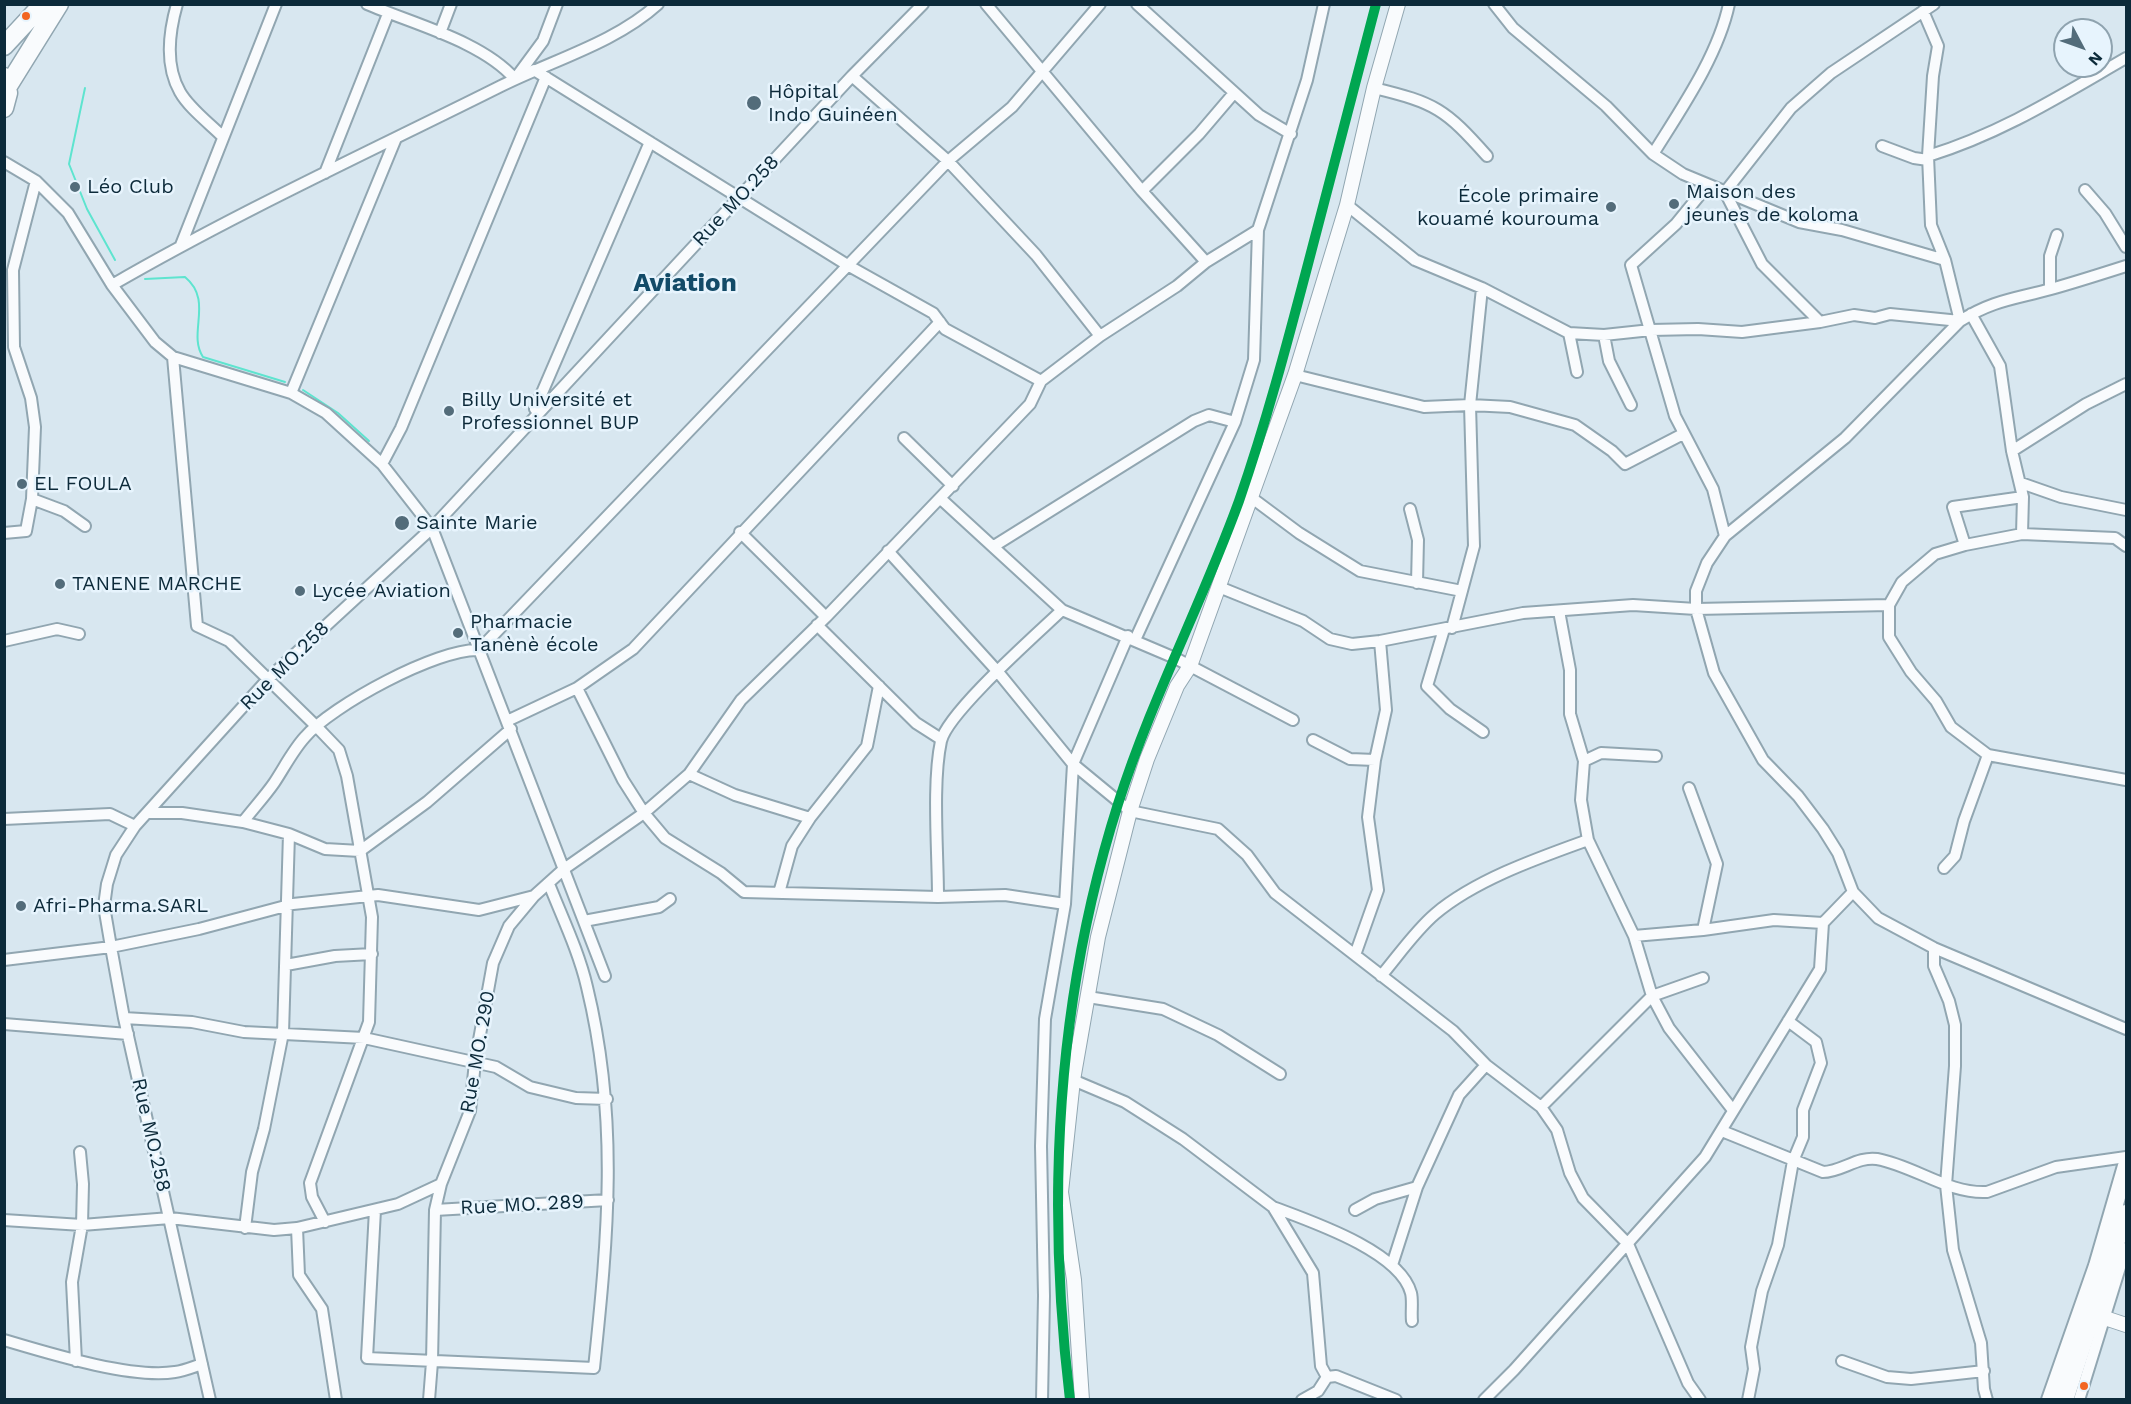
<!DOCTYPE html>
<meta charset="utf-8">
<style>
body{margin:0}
#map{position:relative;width:2131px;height:1404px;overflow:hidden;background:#d8e7f0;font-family:"Work Sans",sans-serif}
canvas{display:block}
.frame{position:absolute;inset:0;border:6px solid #0c2a3a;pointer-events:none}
.north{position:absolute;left:2053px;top:18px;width:60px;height:60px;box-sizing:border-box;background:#e7f4fd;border:2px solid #8fa3af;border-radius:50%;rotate:131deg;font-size:16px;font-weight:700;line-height:24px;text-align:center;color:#0c2a3a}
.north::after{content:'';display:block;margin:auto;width:21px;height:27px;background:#536c7a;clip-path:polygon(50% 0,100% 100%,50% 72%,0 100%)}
</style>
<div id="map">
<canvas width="2131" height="1404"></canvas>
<div class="frame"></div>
<div class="north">N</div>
</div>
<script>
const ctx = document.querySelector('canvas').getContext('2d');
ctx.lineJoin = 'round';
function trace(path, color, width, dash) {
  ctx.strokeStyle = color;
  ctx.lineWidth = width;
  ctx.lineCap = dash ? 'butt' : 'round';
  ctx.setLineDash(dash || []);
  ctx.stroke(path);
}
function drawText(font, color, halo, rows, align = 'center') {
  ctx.font = font + ' "Work Sans",sans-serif';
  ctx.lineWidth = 5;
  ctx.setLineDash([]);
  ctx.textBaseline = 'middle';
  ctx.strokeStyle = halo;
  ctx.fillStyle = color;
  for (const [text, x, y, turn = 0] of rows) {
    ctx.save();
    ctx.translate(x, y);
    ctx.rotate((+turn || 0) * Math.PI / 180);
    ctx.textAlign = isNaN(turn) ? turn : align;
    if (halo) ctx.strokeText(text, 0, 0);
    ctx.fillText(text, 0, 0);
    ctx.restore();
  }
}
trace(new Path2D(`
 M85,88l-16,76 18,45 28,51
 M145,279l40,-2c29,24 2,56 18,80l82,25
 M303,390l35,23 31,28`), '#5ee4cf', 2);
const street = new Path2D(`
 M177,4c-8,28 -12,62 3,88 9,16 29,31 42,44
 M367,4c46,20 115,37 148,75l28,-38 14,-37
 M986,4l156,187 64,71
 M1137,4l122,111 32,19
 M1494,4l19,24 93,78 47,48 30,20 116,48 43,8 103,30
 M440,33l11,-29
 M534,70l315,196 84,47 12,16 96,52
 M852,76l96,85 88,94 64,81
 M1374,88c62,15 71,21 113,68
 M1882,146l32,12 14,2
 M1653,154c28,-45 65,-98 76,-150
 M1928,156c74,-23 132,-60 198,-98
 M4,162l32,19 32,32 44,72 43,57 18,15 118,36 35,20 56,51 50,64 173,448
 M325,173l63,-159
 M1707,186l-31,38 -45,41 44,151 38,73 12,47
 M2085,190l20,23 21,34
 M1142,191l57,-57 35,-41
 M1347,205l68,55 67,28 87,45 35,2 47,-5 47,-1 44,3 78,-10 34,-7 21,3 15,-4 70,7 -15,-61 -14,-35 -3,-69 5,-80 5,-30 -15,-35
 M181,245l95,-241
 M2126,266c-25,8 -50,16 -75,23 -36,10 -58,11 -91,32l-115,117 -120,98 -18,27 -11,28v18l18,64 49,87 35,36 25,33 15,24 15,39 25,26 56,30 192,81
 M112,285c126,-73 259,-134 389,-199 52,-26 114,-43 157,-82
 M2050,289v-33l7,-21
 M1971,314l29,52 12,85 11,46 -1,37 93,4 11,8
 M1820,322l-58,-58 -37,-72 66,-84 40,-35 103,-69
 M1569,333l8,39
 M1604,335l5,26 22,44
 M173,357l24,269 32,15 87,85 23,24 8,26 25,141 -3,105 -59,161 2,14 13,25
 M1295,375l129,32 46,-2 40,2 65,18 37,26 13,13 58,-30
 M291,393l105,-255
 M535,409l115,-267
 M904,438l49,48
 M2012,451l74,-47 40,-20
 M382,464l19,-36 145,-351
 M2021,483l40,14 65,13
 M1252,498l47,35 61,38 102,20
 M32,499l32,12 21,15
 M941,499l121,111 113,48 118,62
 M1410,509l8,31 -1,43
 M740,532l86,85
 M4,533l22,-2 6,-32 3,-72 -4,-29 -17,-51 -1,-77 23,-89
 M2022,534l-57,11 -30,9 -33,28 -13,23v32l22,35 25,29 15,26 37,28 138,25
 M1965,545l-12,-38 70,-10
 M994,546l200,-125 15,-6 26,7
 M888,551l110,121 75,92 57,47 88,18 29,26 28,38 178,138 33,34 55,42 16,23 13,43 13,25 45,46 60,139 12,17
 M1219,587l84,34 27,18 22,5 28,-3 143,-28 110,-8 63,4 193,-4
 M1559,611l11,59v44l14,47 -3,39 7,40 46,96 18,60 17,32 63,81
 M817,625l99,98 25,16
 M1452,628l22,-82 -4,-141 12,-117
 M1444,629l-17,57 23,23 33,23
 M1135,640l100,-218 19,-62 4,-130 49,-150 17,-76
 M4,641l53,-12 22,5
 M577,688l46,92 21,33 21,25 56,35 23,19 194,5 67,-2 60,9
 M507,721l70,-33 56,-39 307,-327
 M1313,740l37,19 25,1
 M1584,761l17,-8 55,3
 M689,774l46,21 75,23
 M1689,788l28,76 -14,66
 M147,813h35l61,9 46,12 36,15 35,2 67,-49 84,-73
 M4,819l106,-5 25,12
 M243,822c10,-13 22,-26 31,-39 10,-15 19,-33 31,-46 26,-31 133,-89 174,-87l469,-489 64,-54 88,-103
 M1944,868l11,-12 9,-35 24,-66
 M779,893l13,-47 18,-28 57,-72 12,-60
 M938,897c0,-45 -6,-114 3,-156 7,-29 96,-107 121,-131
 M584,921l75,-14 11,-8
 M1634,936l69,-6 71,-10 49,3
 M1934,948v18l15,35 6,24v41l-9,119 7,65 28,93 3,46 3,11
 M1355,955l23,-65 -10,-73 7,-57 11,-50 -6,-69
 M4,960l107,-13 88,-18 94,-25 85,-9 101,15 55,-14
 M286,965l49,-9 37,-2
 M1381,976c17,-20 34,-45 54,-62 40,-34 103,-56 153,-74
 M1088,997l75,12 55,26 62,39
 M124,1018l68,4 52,10 120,6 132,29 34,20 46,11 31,1
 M4,1024l124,10
 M1073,1080l52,22 58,37 90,68 40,66 8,93 6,11
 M1541,1107l111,-111 51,-18
 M1722,1131l101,41c18,0 35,-16 54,-13 38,7 71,35 110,33l69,-25 70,-10
 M1273,1207c37,14 127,44 138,86 2,8 0,19 1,28
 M375,1210l-8,148 227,10c14,-132 25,-250 -7,-381 -8,-35 -25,-70 -38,-103
 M435,1210l173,-10
 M1355,1210l20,-11 42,-12
 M4,1220l78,5 88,-7 104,12 23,-2 101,-24 43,-20
 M245,1228l7,-56 12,-43 19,-96 6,-199
 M297,1228l2,47 23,34 14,91
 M1392,1265l25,-78 42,-92 27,-30
 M4,1340c44,13 127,39 171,32 9,-1 18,-5 27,-8
 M76,1361l-4,-79 10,-57 1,-41 -3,-32
 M1842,1361l45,16 24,2 73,-8
 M210,1400l-86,-382 -13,-71 -7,-41 3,-22 9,-29 19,-29 133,-147 164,-151 420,-452 71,-72
 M429,1400l3,-38 3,-152 6,-26 29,-73 5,-49 18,-99 16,-37 25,-30 30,-27 80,-56 45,-39 52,-74 85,-83 204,-213 11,-23 59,-45 77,-50 29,-24 52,-32
 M1042,1400l2,-104 -3,-150 4,-127 20,-115 8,-140 55,-128
 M1302,1400l16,-9 9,-14 9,-1 60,24
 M1484,1400l30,-30 191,-213 115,-188 3,-46 30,-31
 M1748,1400l6,-31 -3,-22 11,-56 16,-46 15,-84 10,-24v-27l18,-47 -5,-21 -28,-21
 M2079,1400l47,-152`);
const secondary = new Path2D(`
 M2093,1314l33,11
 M1082,1400l-8,-120 -13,-88 12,-112 25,-143 32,-126 17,-52 30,-73 13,-20 105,-291 52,-170 27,-117 24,-84`);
const primary = new Path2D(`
 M2050,1400l47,-134 29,-100
 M2065,1400l61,-187`);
const highway = new Path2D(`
 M4,46l39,-42
 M4,77l4,16 -4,15
 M8,86l51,-82`);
trace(street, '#91a6b1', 14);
trace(secondary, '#91a6b1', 16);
trace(primary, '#91a6b1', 20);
trace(highway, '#91a6b1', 21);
trace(street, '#f9fbfd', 10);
trace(secondary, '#f9fbfd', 14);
trace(primary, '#f9fbfd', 16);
trace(highway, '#f9fbfd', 18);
trace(new Path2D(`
 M1070,1400c-24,-200 -13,-404 48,-596 33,-104 84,-201 121,-303 27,-78 48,-157 69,-237 23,-86 45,-173 68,-260`), '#00a651', 10);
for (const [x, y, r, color] of [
 [26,16,5,"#f26522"],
 [754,103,8,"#536c7a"],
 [75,187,6,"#536c7a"],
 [1674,204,6,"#536c7a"],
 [1611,207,6,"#536c7a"],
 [449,411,6,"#536c7a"],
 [22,484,6,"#536c7a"],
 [402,523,8,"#536c7a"],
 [60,584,6,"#536c7a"],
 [300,591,6,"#536c7a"],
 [458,633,6,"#536c7a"],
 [21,906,6,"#536c7a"],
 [2084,1386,5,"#f26522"]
]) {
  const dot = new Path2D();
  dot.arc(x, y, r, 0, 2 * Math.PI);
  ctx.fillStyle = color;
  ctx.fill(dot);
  trace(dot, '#e7f4fd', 2);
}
drawText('20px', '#0c2a3a', '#e7f4fd', [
 ["Hôpital",768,92],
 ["Indo Guinéen",768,115],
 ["Léo Club",87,187],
 ["Maison des",1686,192],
 ["jeunes de koloma",1686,215],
 ["École primaire",1599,196,"right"],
 ["kouamé kourouma",1599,219,"right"],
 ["Billy Université et",461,400],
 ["Professionnel BUP",461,423],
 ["EL FOULA",34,484],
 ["Sainte Marie",416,523],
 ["TANENE MARCHE",72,584],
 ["Lycée Aviation",312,591],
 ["Pharmacie",470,622],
 ["Tanènè école",470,645],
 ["Afri-Pharma.SARL",33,906]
], 'left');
drawText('20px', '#0c2a3a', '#e7f4fd', [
 ["Rue MO.258",736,201,-47],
 ["Rue MO.258",285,666,-45],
 ["Rue MO. 290",478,1052,-80],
 ["Rue MO.258",151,1135,77],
 ["Rue MO. 289",522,1205,-3]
]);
drawText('bold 26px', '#134b68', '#e7f4fd', [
 ["Aviation",685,283]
]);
</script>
